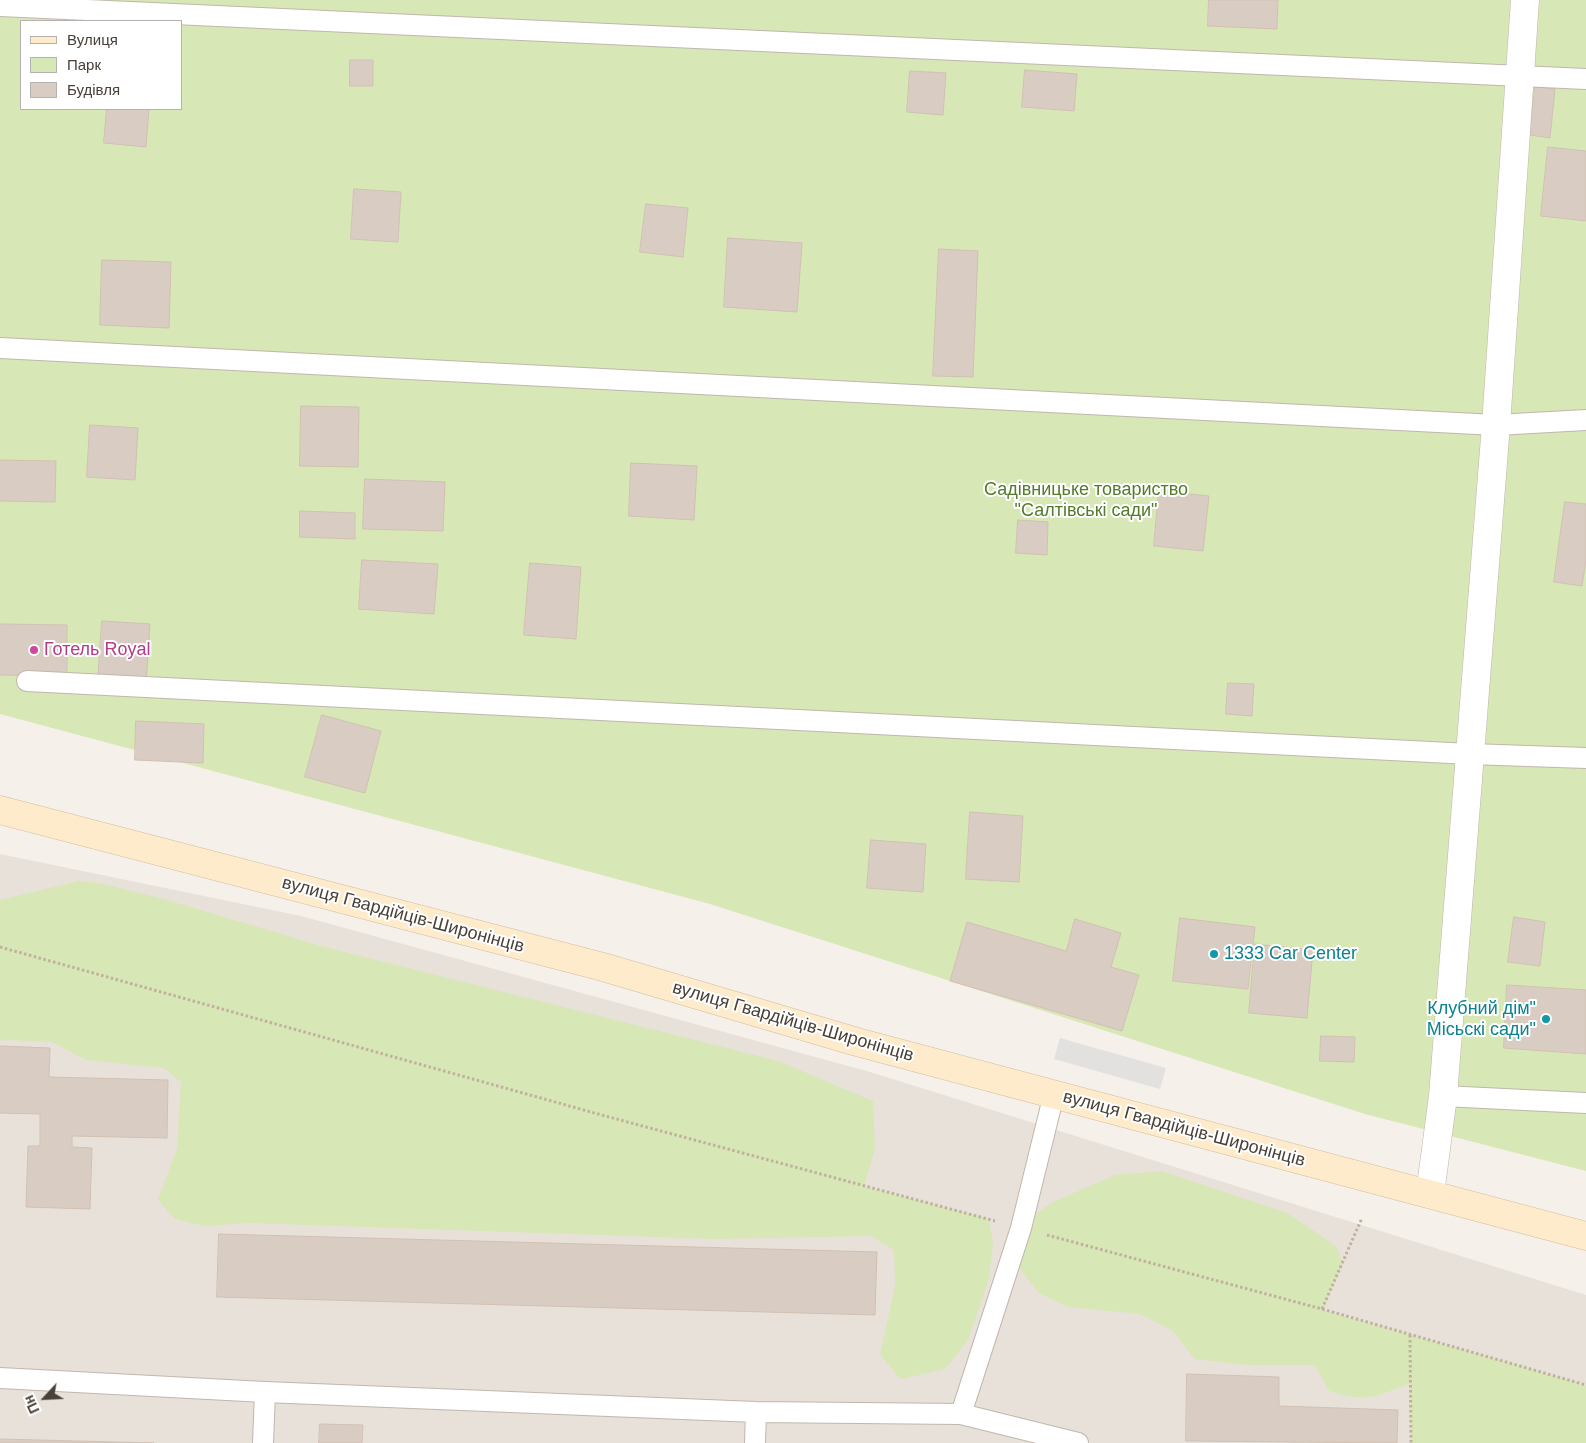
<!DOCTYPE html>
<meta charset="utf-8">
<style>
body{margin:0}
#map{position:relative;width:1586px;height:1443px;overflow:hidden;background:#f5f0ea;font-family:Arial,sans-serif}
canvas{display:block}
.legend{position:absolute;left:20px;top:20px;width:162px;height:90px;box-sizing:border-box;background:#fff;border:1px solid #b6b3af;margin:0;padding:6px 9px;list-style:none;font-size:15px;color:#494038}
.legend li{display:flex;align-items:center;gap:10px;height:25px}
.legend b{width:25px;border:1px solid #b6b3af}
.north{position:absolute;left:20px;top:1373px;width:50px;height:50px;-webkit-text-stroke:4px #fff;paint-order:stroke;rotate:245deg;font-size:14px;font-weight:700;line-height:20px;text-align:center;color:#494038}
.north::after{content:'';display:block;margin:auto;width:18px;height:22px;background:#494038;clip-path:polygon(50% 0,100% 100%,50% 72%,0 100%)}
</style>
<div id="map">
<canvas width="1586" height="1443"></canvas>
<ul class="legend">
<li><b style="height:6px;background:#fdebcc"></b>Вулиця</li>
<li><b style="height:14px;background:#d7e7b5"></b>Парк</li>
<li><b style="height:14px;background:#d9cdc3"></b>Будівля</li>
</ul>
<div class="north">Пн</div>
</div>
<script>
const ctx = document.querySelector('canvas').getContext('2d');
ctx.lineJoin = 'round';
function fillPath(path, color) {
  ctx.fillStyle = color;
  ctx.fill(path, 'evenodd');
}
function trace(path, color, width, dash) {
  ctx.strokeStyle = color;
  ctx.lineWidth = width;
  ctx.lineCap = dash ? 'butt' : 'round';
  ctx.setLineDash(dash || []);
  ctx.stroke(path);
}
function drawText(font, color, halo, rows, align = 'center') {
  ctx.font = font + ' Arial,sans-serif';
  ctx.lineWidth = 4;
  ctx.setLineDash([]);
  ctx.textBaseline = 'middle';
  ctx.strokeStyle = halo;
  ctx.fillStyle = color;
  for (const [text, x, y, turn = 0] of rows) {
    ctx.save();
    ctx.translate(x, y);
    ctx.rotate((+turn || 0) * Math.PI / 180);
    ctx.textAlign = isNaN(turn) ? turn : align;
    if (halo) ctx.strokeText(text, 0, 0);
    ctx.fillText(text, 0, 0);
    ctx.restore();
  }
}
fillPath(new Path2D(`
 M0,854l301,62 569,156 716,223v148h-1586z`), '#e8e1d9');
fillPath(new Path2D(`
 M0,0h1586v1171l-221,-57 -655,-210 -710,-190zM21,21h160v88h-160z
 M79,881l19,2 66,16 157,47 457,115 95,40 2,48 -11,37 125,33 4,25 -4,34 -21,62 -23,29 -44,10 -21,-24 15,-69 -1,-36 -22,-14 -158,3 -464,-16 -47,3 -28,-7 -17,-19 19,-52 4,-66 -17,-14 -78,-8 -34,-18 -52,-2v-140z
 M1161,1171l126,42 49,33 7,17 -20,47 263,75v58h-175l-1,-60c-34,14 -44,20 -81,8l-14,-26h-67l-53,-6 -22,-28 -33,-17 -72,-7 -29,-14 -20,-25 17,-54 17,-12 62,-27z`), '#d7e7b5');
fillPath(new Path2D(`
 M1060,1038l106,30 -6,21 -106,-30z`), '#e3e1df');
const building = new Path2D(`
 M1209,0h69l-1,29 -69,-3z
 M350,60h23v26h-23z
 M1025,70l52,4 -3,37 -52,-4z
 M910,71l36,2 -3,42 -36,-3z
 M1535,87l20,2 -5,49 -20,-3z
 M107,109h42l-3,38 -42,-4z
 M1548,147l38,4v70l-45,-5z
 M354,189l47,3 -3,50 -47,-3z
 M646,204l42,4 -5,49 -43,-5z
 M728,238l74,5 -5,69 -73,-5z
 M939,249l39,2 -5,126 -40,-1z
 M102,260l69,2 -2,66 -69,-3z
 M301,406l58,1 -1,60 -58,-1z
 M90,425l48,3 -3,52 -48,-3z
 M0,460l56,1 -1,41 -55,-1z
 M631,463l66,3 -3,54 -65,-4z
 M365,479l80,3 -2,49 -80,-2z
 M1159,491l50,5 -6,55 -49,-5z
 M1565,502l21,2v56l-4,26 -28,-4z
 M300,511l55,2v26l-55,-2z
 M1018,520l30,2 -1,33 -31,-2z
 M362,560l76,4 -4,50 -75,-5z
 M530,563l51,4 -5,72 -52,-4z
 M102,621l48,3 -4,60 -48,-3z
 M0,624l67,1v51l-67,-1z
 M1228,683l26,1 -2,32 -26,-2z
 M322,715l59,16 -16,62 -60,-16z
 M136,721l68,3 -1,39 -68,-3z
 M970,812l53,4 -4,66 -53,-3z
 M871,840l55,4 -3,48 -56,-4z
 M1514,917l31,5 -5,44 -32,-4z
 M1180,918l75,9 -7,62 -75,-8z
 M1075,919l46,14 -10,34 28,8 -17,56 -172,-50 17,-59 99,29z
 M1255,944l58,6 -6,68 -58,-5z
 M1507,985l79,5v64l-82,-6z
 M1321,1036l34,1 -1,25 -34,-1z
 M0,1046l50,2 -1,29 119,3 -1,58 -95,-2v11l20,1 -2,61 -64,-2 2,-61h12v-32l-40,-1z
 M219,1234l658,18 -2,63 -658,-18z
 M1187,1374l92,3v29l119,4 -1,33 -211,-2z
 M320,1424l43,1 -1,18h-43z
 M0,1439l154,4h-154z`);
fillPath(building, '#d9cdc3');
trace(building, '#d1c1b3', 1);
const lane = new Path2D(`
 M0,6l1586,73
 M0,348l1496,77 90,-5
 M27,681l1443,73 116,4
 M1443,1096l143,7
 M0,1378l265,14 491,20 205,2 117,29
 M961,1414l60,-186 33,-134
 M263,1443l2,-51
 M755,1443l1,-31`);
const street = new Path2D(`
 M1430,1194l13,-98 53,-671 29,-425`);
const secondary = new Path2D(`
 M0,810l603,157 254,75 729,194`);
trace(lane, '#c0b7ad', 22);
trace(street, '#c0b7ad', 29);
trace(secondary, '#d3bd9b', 29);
trace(new Path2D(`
 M0,947l598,167 397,107
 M1047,1235l275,74 264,76
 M1322,1309l40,-91
 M1410,1335l1,108`), '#c2b09f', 3, [2.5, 2.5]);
trace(lane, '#fff', 20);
trace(street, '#fff', 28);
trace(secondary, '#fdebcc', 28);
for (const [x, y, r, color] of [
 [34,650,5,"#d1479c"],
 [1214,954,5,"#0f9aa8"],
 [1546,1019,5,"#0f9aa8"]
]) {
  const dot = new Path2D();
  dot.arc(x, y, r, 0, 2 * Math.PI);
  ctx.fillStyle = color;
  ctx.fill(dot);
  trace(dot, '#fff', 2);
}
drawText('18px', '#547a2c', '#fff', [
 ["Садівницьке товариство",1086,490],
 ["\"Салтівські сади\"",1086,511]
]);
drawText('18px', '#b23c85', '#fff', [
 ["Готель Royal",44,650]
], 'left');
drawText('18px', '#494038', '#fff', [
 ["вулиця Гвардійців-Широнінців",403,915,15],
 ["вулиця Гвардійців-Широнінців",793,1022,16],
 ["вулиця Гвардійців-Широнінців",1184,1129,15]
]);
drawText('18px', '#0d838f', '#fff', [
 ["1333 Car Center",1224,954],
 ["Клубний дім\"",1536,1009,"right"],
 ["Місьскі сади\"",1536,1030,"right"]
], 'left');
</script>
